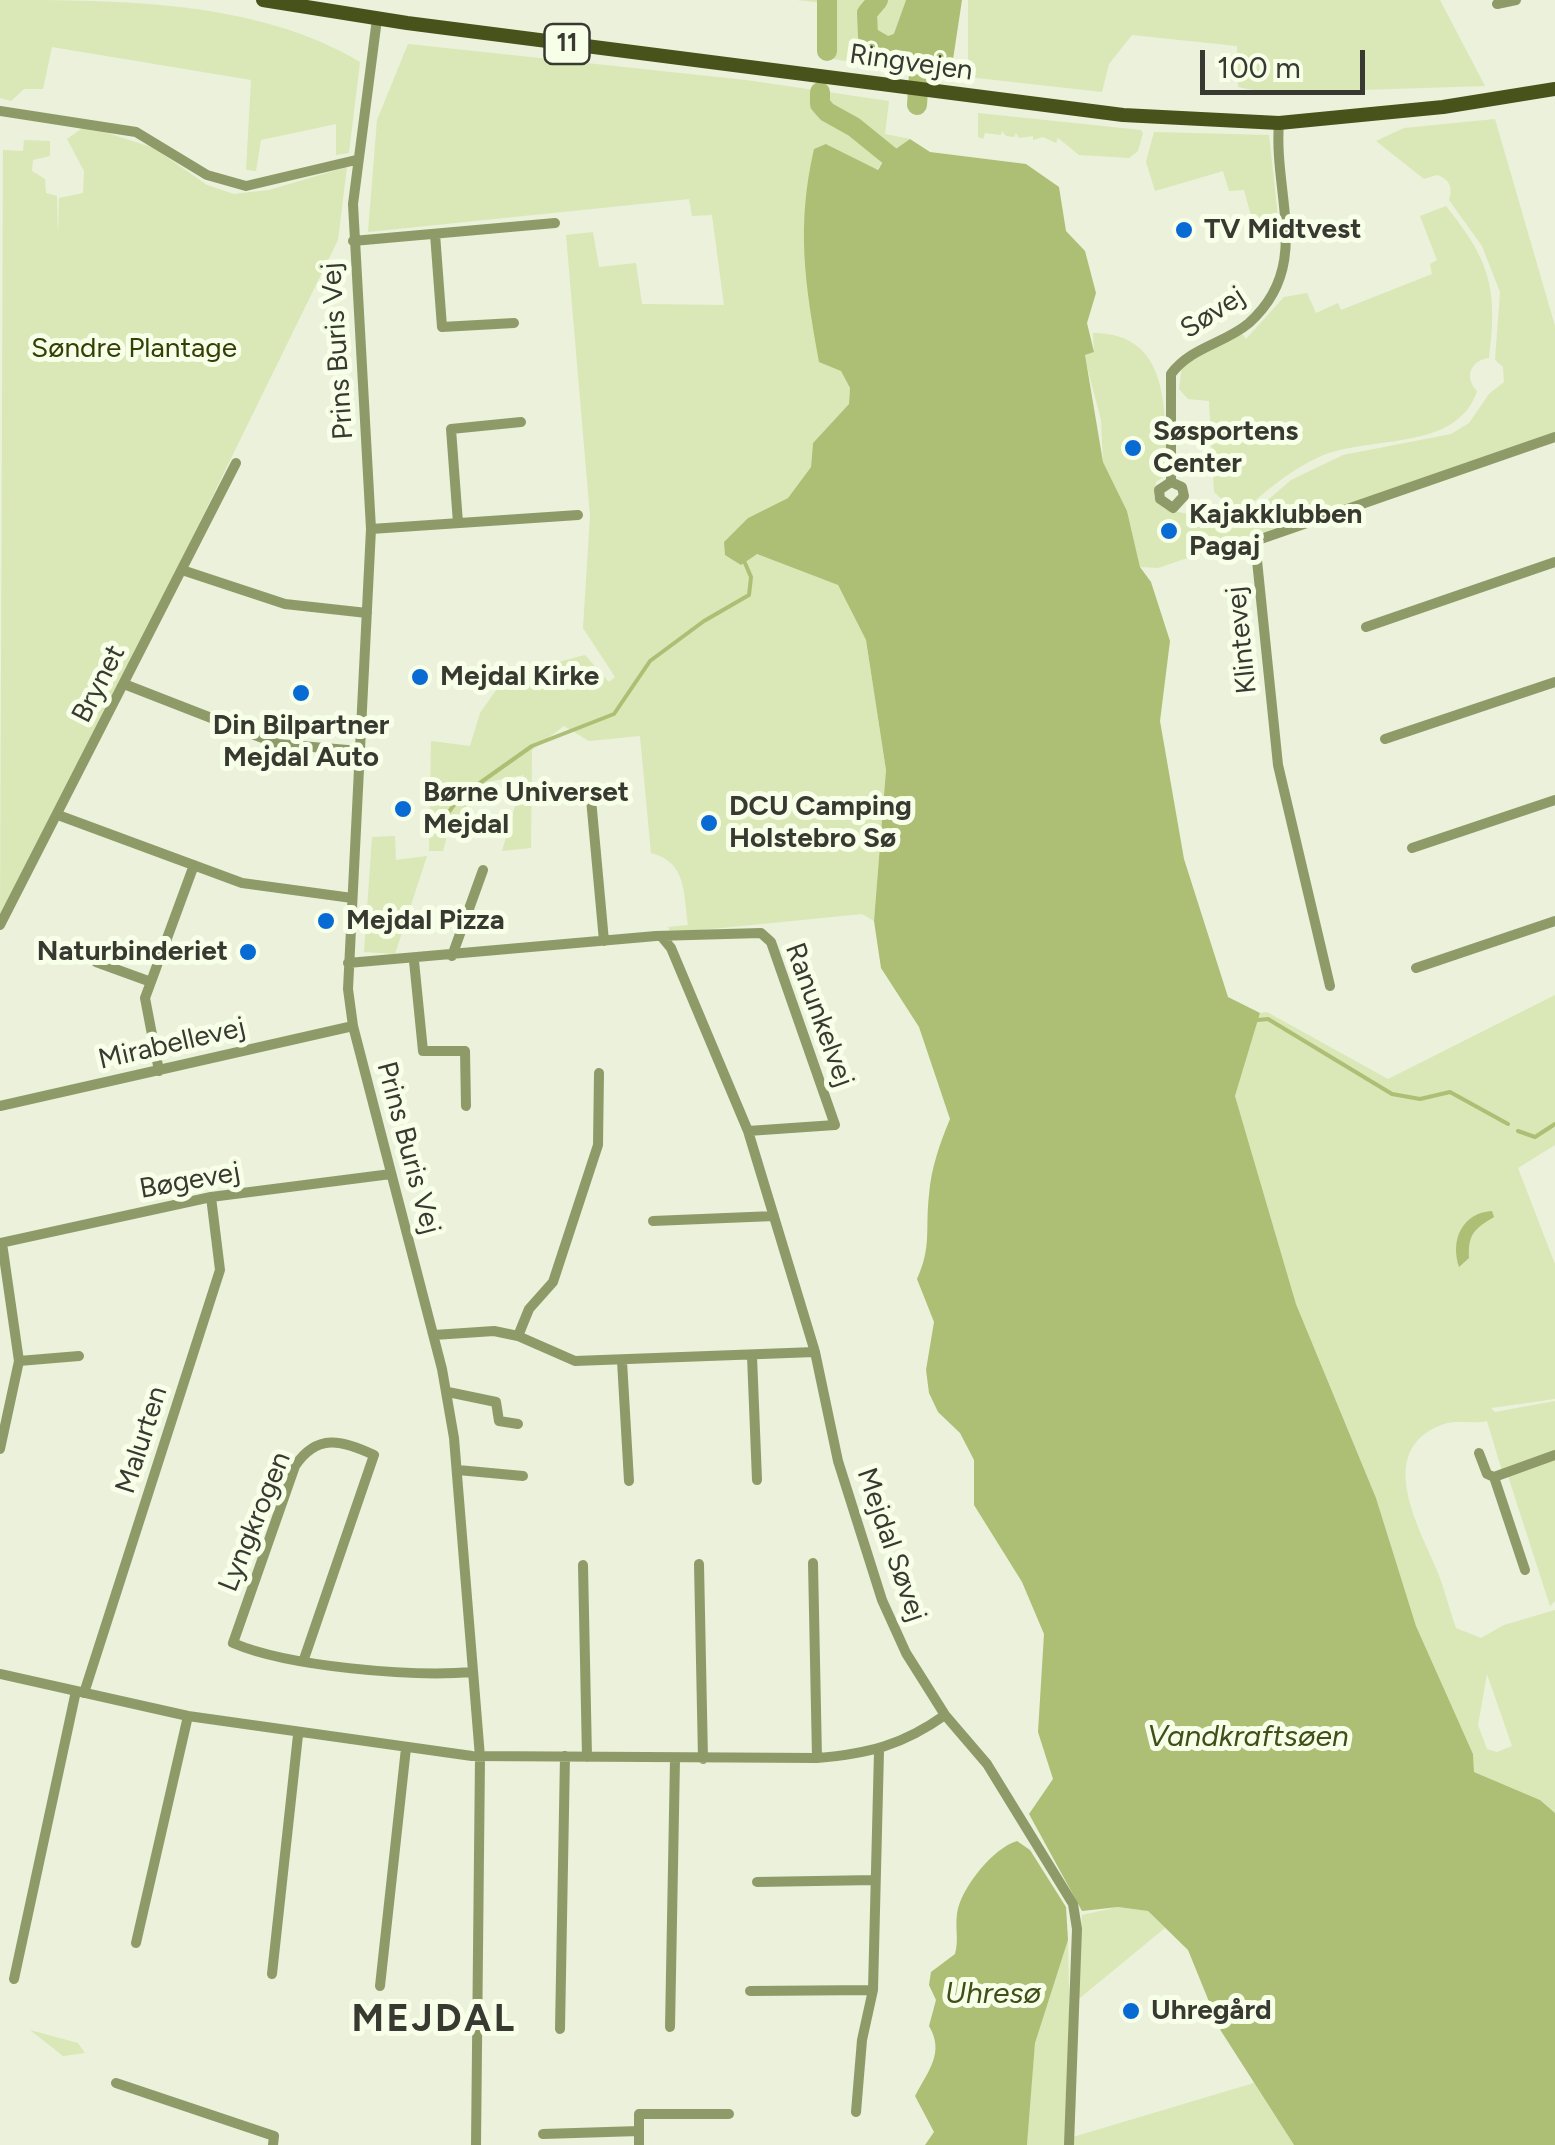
<!DOCTYPE html>
<meta charset="utf-8">
<style>
body{margin:0}
#map{position:relative;width:1555px;height:2145px;overflow:hidden;background:#ebf1db;font-family:Figtree,sans-serif}
canvas{display:block}
.scale{position:absolute;left:1200px;top:50px;width:165px;height:45px;box-sizing:border-box;border:5px solid #383a32;border-top:0;padding-left:12px;font-size:30px;line-height:35px;white-space:nowrap;color:#383a32;-webkit-text-stroke:8px #f8ffe9;paint-order:stroke}
</style>
<div id="map">
<canvas width="1555" height="2145"></canvas>
<div class="scale">100 m</div>
</div>
<script>
const ctx = document.querySelector('canvas').getContext('2d');
ctx.lineJoin = 'round';
function fillPath(path, color) {
  ctx.fillStyle = color;
  ctx.fill(path, 'evenodd');
}
function trace(path, color, width, dash) {
  ctx.strokeStyle = color;
  ctx.lineWidth = width;
  ctx.lineCap = dash ? 'butt' : 'round';
  ctx.setLineDash(dash || []);
  ctx.stroke(path);
}
function drawText(font, color, halo, rows, align = 'center') {
  ctx.font = font + ' Figtree,sans-serif';
  ctx.lineWidth = 10;
  ctx.setLineDash([]);
  ctx.textBaseline = 'middle';
  ctx.strokeStyle = halo;
  ctx.fillStyle = color;
  for (const [text, x, y, turn = 0] of rows) {
    ctx.save();
    ctx.translate(x, y);
    ctx.rotate((+turn || 0) * Math.PI / 180);
    ctx.textAlign = isNaN(turn) ? turn : align;
    if (halo) ctx.strokeText(text, 0, 0);
    ctx.fillText(text, 0, 0);
    ctx.restore();
  }
}
fillPath(new Path2D(`
 M0,0c119,0 257,0 360,62l-11,91 -13,2v-31l-75,16 -5,31 -10,-1 5,-90 -199,-33 -9,42h-19l-13,12 -11,-3z
 M797,0h109l-24,67 -61,-10 2,-54z
 M968,0h472l45,86 -216,7 -31,-6 -1,-41 -105,-11 -23,29 -7,28 -134,-15z
 M408,44l338,36 143,21 -4,33 25,5 -23,16 -10,15 -50,-26 14,227 9,17 -1,16 -36,39 -2,24 -23,31 -40,20 -24,24 2,8 24,7 7,-3 81,31 28,55 20,130 -12,151 -12,-7 -191,19 -3,-6 20,-2c-5,-33 -1,-63 -37,-72l-11,-117 -51,5 -25,-15 -32,24 -1,98 -29,3 22,-76 -37,7 -38,46 -6,23h-14l2,-110 39,5 10,-33 26,-37 79,-21 24,27 6,-5 -32,-49 7,-112 -24,-281 27,-3 6,35 37,-4 6,41 82,1 -12,-90 -20,1 -3,-17 -321,33 9,-112z
 M978,113l163,17 2,3 -5,18 -9,7 -50,-3 -21,-17 -2,5 -13,-6 -10,3v-4l-14,2 -3,-5 -2,4 -8,-1 -4,-5 -1,4 -16,-2 -2,6 -5,-2z
 M1495,119l60,207v107l-397,135 -18,-1 -13,-56 -24,-49 -2,-42 -17,-65 10,-3 -1,-19c80,0 71,82 74,141l-11,8 -2,15 11,12 69,15 11,-4 46,-40 52,-25 108,-21 18,-11 20,-29 15,-12 -1,-15 -8,-7 5,-68 -18,-46 -33,-46c4,-12 1,-21 -12,-25l-13,4 -48,-38 28,-13z
 M92,128l62,20 53,37 27,9 35,-4 78,-23 -9,73 -338,690 3,-780 20,1 1,-11 26,1v15l-17,4 -1,11 13,8 1,14 11,3 1,39 1,-37 24,-5 1,-22 -17,-32 14,-10z
 M1154,132l115,3 9,82 -25,6 -9,-33 -15,1 -6,-20 -68,20 -9,-29z
 M1446,206c44,55 52,82 43,152 -19,2 -25,20 -12,33 -20,61 -106,44 -156,65 -32,14 -57,37 -83,59l-24,-23 -5,-91 -21,-2 -9,-10 3,-23 59,-34 5,7 38,-42 23,-4 9,20 22,-10 3,7 91,-36 -2,-10 7,-4 -17,-44z
 M395,836l1,24 31,-4 -32,98 -31,-2 8,-115z
 M1555,995v150l-37,23 37,96v135l-64,9 4,4 60,-11v50l-53,20 -15,-50c-16,4 -30,-3 -46,4 -66,26 -23,100 -5,143 8,19 13,40 20,60l25,10 23,-13 51,-15v203l-15,-13 -66,-28 -1,-18 -57,-128 -40,-128 -80,-194 -61,-208 25,-83 7,-1 121,67zM1487,1674l25,72 -15,6 -10,-3 -9,-24z
 M1555,1459v142l-5,5 -42,-130z
 M1118,1907l30,4 17,17 -90,74 7,-87z
 M1068,1940l2,101 -5,104h-38l8,-104z
 M30,2030l48,13 7,10 -22,3z
 M1254,2083l40,62h-221v-8z`), '#dae7b7');
fillPath(new Path2D(`
 M906,0h56l-10,66 -8,11 -62,-10z
 M910,139l20,13 96,12 33,23 7,44 19,20 11,42 -9,30 7,29 -9,3 18,107 24,49 13,56 11,15 19,59 -10,80 24,138 44,138 32,16 -25,83 61,208 80,194 40,128 57,128 1,18 66,28 15,13v332h-261l-73,-114 -33,-81 -40,-39 -30,-4 -36,4 -53,-97 24,-35 -15,-47 6,-98 -22,-52 -48,-77v-45l-14,-27 -22,-21 -9,-19 -3,-23 8,-48 -17,-43c15,-33 8,-50 12,-84 2,-27 11,-52 21,-76l-31,-92 -38,-59 -7,-47 12,-151 -20,-130 -28,-55 -81,-31 -16,11 -16,-10 -1,-13 24,-24 40,-20 23,-31 2,-24 36,-39 1,-16 -9,-17 -22,-9c-14,-78 -23,-135 -5,-213l12,-5 52,26 9,-15z
 M1492,1211l2,6c-20,12 -26,17 -25,41l-10,9c-9,-27 3,-54 33,-56z
 M1017,1841l13,9 36,57 2,33 -33,103 -8,102h-102l9,-13 -19,-36c13,-25 30,-43 14,-70l7,-26 -7,-15 2,-13 24,-18c4,-14 0,-26 2,-40 3,-25 36,-66 60,-73z`), '#acbf75');
trace(new Path2D(`
 M439,825l21,-28 72,-51 82,-32 36,-53 54,-40 45,-26 2,-18 -6,-14
 M1258,1020l10,-1 124,75 28,5 30,-7 58,32
 M1518,1131l17,6 20,-13`), '#acbf75', 4);
trace(new Path2D(`
 M827,0v51
 M878,0l-11,13 1,23 19,11 23,-8
 M820,92v12l7,8 27,15 53,43
 M917,105l2,-32 23,-73`), '#acbf75', 20);
trace(new Path2D(`
 M1497,4l19,-4
 M377,19l-24,185 18,325 -23,460 5,37 89,343 12,69 26,319 -4,388
 M0,111l136,21 71,43 39,11 110,-26
 M435,234l7,93 72,-4
 M353,241l202,-18
 M1171,482l11,5 2,9 -11,12 -13,-9 -1,-9 12,-8v-108c20,-27 53,-30 78,-51 64,-57 24,-128 30,-200
 M458,523l-7,-94 70,-7
 M371,529l207,-14
 M182,570l103,34 82,9
 M1366,627l189,-65
 M124,684l154,60 81,7
 M1385,739l170,-57
 M591,799l13,142
 M58,815l184,68 110,15
 M1412,848l143,-48
 M0,925l236,-462
 M662,937l9,11 77,183 67,221 23,109 44,139 24,53 39,62 42,49 86,140 4,25 -8,216
 M452,956l31,-86
 M414,961l9,90h42l1,55
 M96,962l55,20
 M348,963l308,-27 105,-3 10,9 64,183 -87,6
 M1416,968l139,-47
 M1330,986l-52,-221 -23,-224 300,-104
 M159,1071l-14,-73 49,-133
 M0,1106l353,-80
 M653,1221l121,-5
 M0,1243l211,-46 180,-23
 M434,1335l60,-4 24,5 57,25 240,-9
 M518,1336l11,-27 24,-27 45,-137 1,-72
 M752,1356l5,124
 M19,1361l60,-5
 M622,1361l7,120
 M448,1392l48,10 3,19 19,3
 M0,1449l19,-88 -17,-118
 M1479,1453l8,21 7,3 31,93
 M458,1470l65,6
 M1494,1477l61,-22
 M813,1563l4,195
 M699,1564l4,195
 M583,1565l4,192
 M304,1659l70,-204c-32,-15 -57,-22 -79,11l-62,177c56,24 179,34 240,29
 M0,1674l188,42 284,40 345,2c51,-4 86,-13 128,-43
 M84,1693l136,-423 -9,-73
 M757,1882l118,-2
 M136,1943l52,-227
 M272,1974l26,-239
 M14,1979l62,-288
 M380,1986l26,-238
 M750,1991l123,-1
 M670,2027l5,-268
 M560,2029l5,-273
 M116,2083l158,53 -1,9
 M856,2112l6,-72 11,-50 6,-239
 M543,2134l96,-3
 M639,2145v-31h90`), '#8e9b69', 10);
trace(new Path2D(`
 M263,0l144,23 716,92 156,8 164,-16 112,-18`), '#47531a', 14);
for (const [x, y, r, color] of [
 [1184,230,10,"#086bd4"],
 [1133,448,10,"#086bd4"],
 [1169,531,10,"#086bd4"],
 [420,677,10,"#086bd4"],
 [301,693,10,"#086bd4"],
 [403,809,10,"#086bd4"],
 [709,823,10,"#086bd4"],
 [326,921,10,"#086bd4"],
 [248,952,10,"#086bd4"],
 [1131,2011,10,"#086bd4"]
]) {
  const dot = new Path2D();
  dot.arc(x, y, r, 0, 2 * Math.PI);
  ctx.fillStyle = color;
  ctx.fill(dot);
  trace(dot, '#f8ffe9', 4);
}
for (const [x, y, w] of [
 [567,44,45]
]) {
  const box = new Path2D();
  box.roundRect(x - w / 2, y - 20, w, 40, 8);
  ctx.fillStyle = '#f8ffe9';
  ctx.fill(box);
  trace(box, '#383a32', 2.5);
}
drawText('bold 25px', '#383a32', null, [
 ["11",567,44]
]);
drawText('28px', '#383a32', '#f8ffe9', [
 ["Ringvejen",911,63,8],
 ["Søvej",1213,313,-33],
 ["Prins Buris Vej",338,351,-94],
 ["Klintevej",1242,640,-96],
 ["Brynet",99,684,-63],
 ["Ranunkelvej",819,1015,70],
 ["Mirabellevej",172,1044,-13],
 ["Prins Buris Vej",408,1148,75],
 ["Bøgevej",190,1181,-10],
 ["Malurten",142,1440,-72],
 ["Lyngkrogen",255,1522,-68],
 ["Mejdal Søvej",891,1545,71]
]);
drawText('bold 28px', '#383a32', '#f8ffe9', [
 ["TV Midtvest",1204,230],
 ["Søsportens",1153,432],
 ["Center",1153,464],
 ["Kajakklubben",1189,515],
 ["Pagaj",1189,547],
 ["Mejdal Kirke",440,677],
 ["Din Bilpartner",301,726,"center"],
 ["Mejdal Auto",301,758,"center"],
 ["Børne Universet",423,793],
 ["Mejdal",423,825],
 ["DCU Camping",729,807],
 ["Holstebro Sø",729,839],
 ["Mejdal Pizza",346,921],
 ["Naturbinderiet",228,952,"right"],
 ["Uhregård",1151,2011]
], 'left');
drawText('28px', '#343f06', '#f8ffe9', [
 ["Søndre Plantage",134,349]
]);
drawText('italic 30px', '#424d18', '#f8ffe9', [
 ["Vandkraftsøen",1248,1737],
 ["Uhresø",993,1994]
]);
ctx.letterSpacing = '2.5px';
drawText('bold 38px', '#383a32', '#f8ffe9', [
 ["MEJDAL",434,2020]
]);
ctx.letterSpacing = '0px';
</script>
